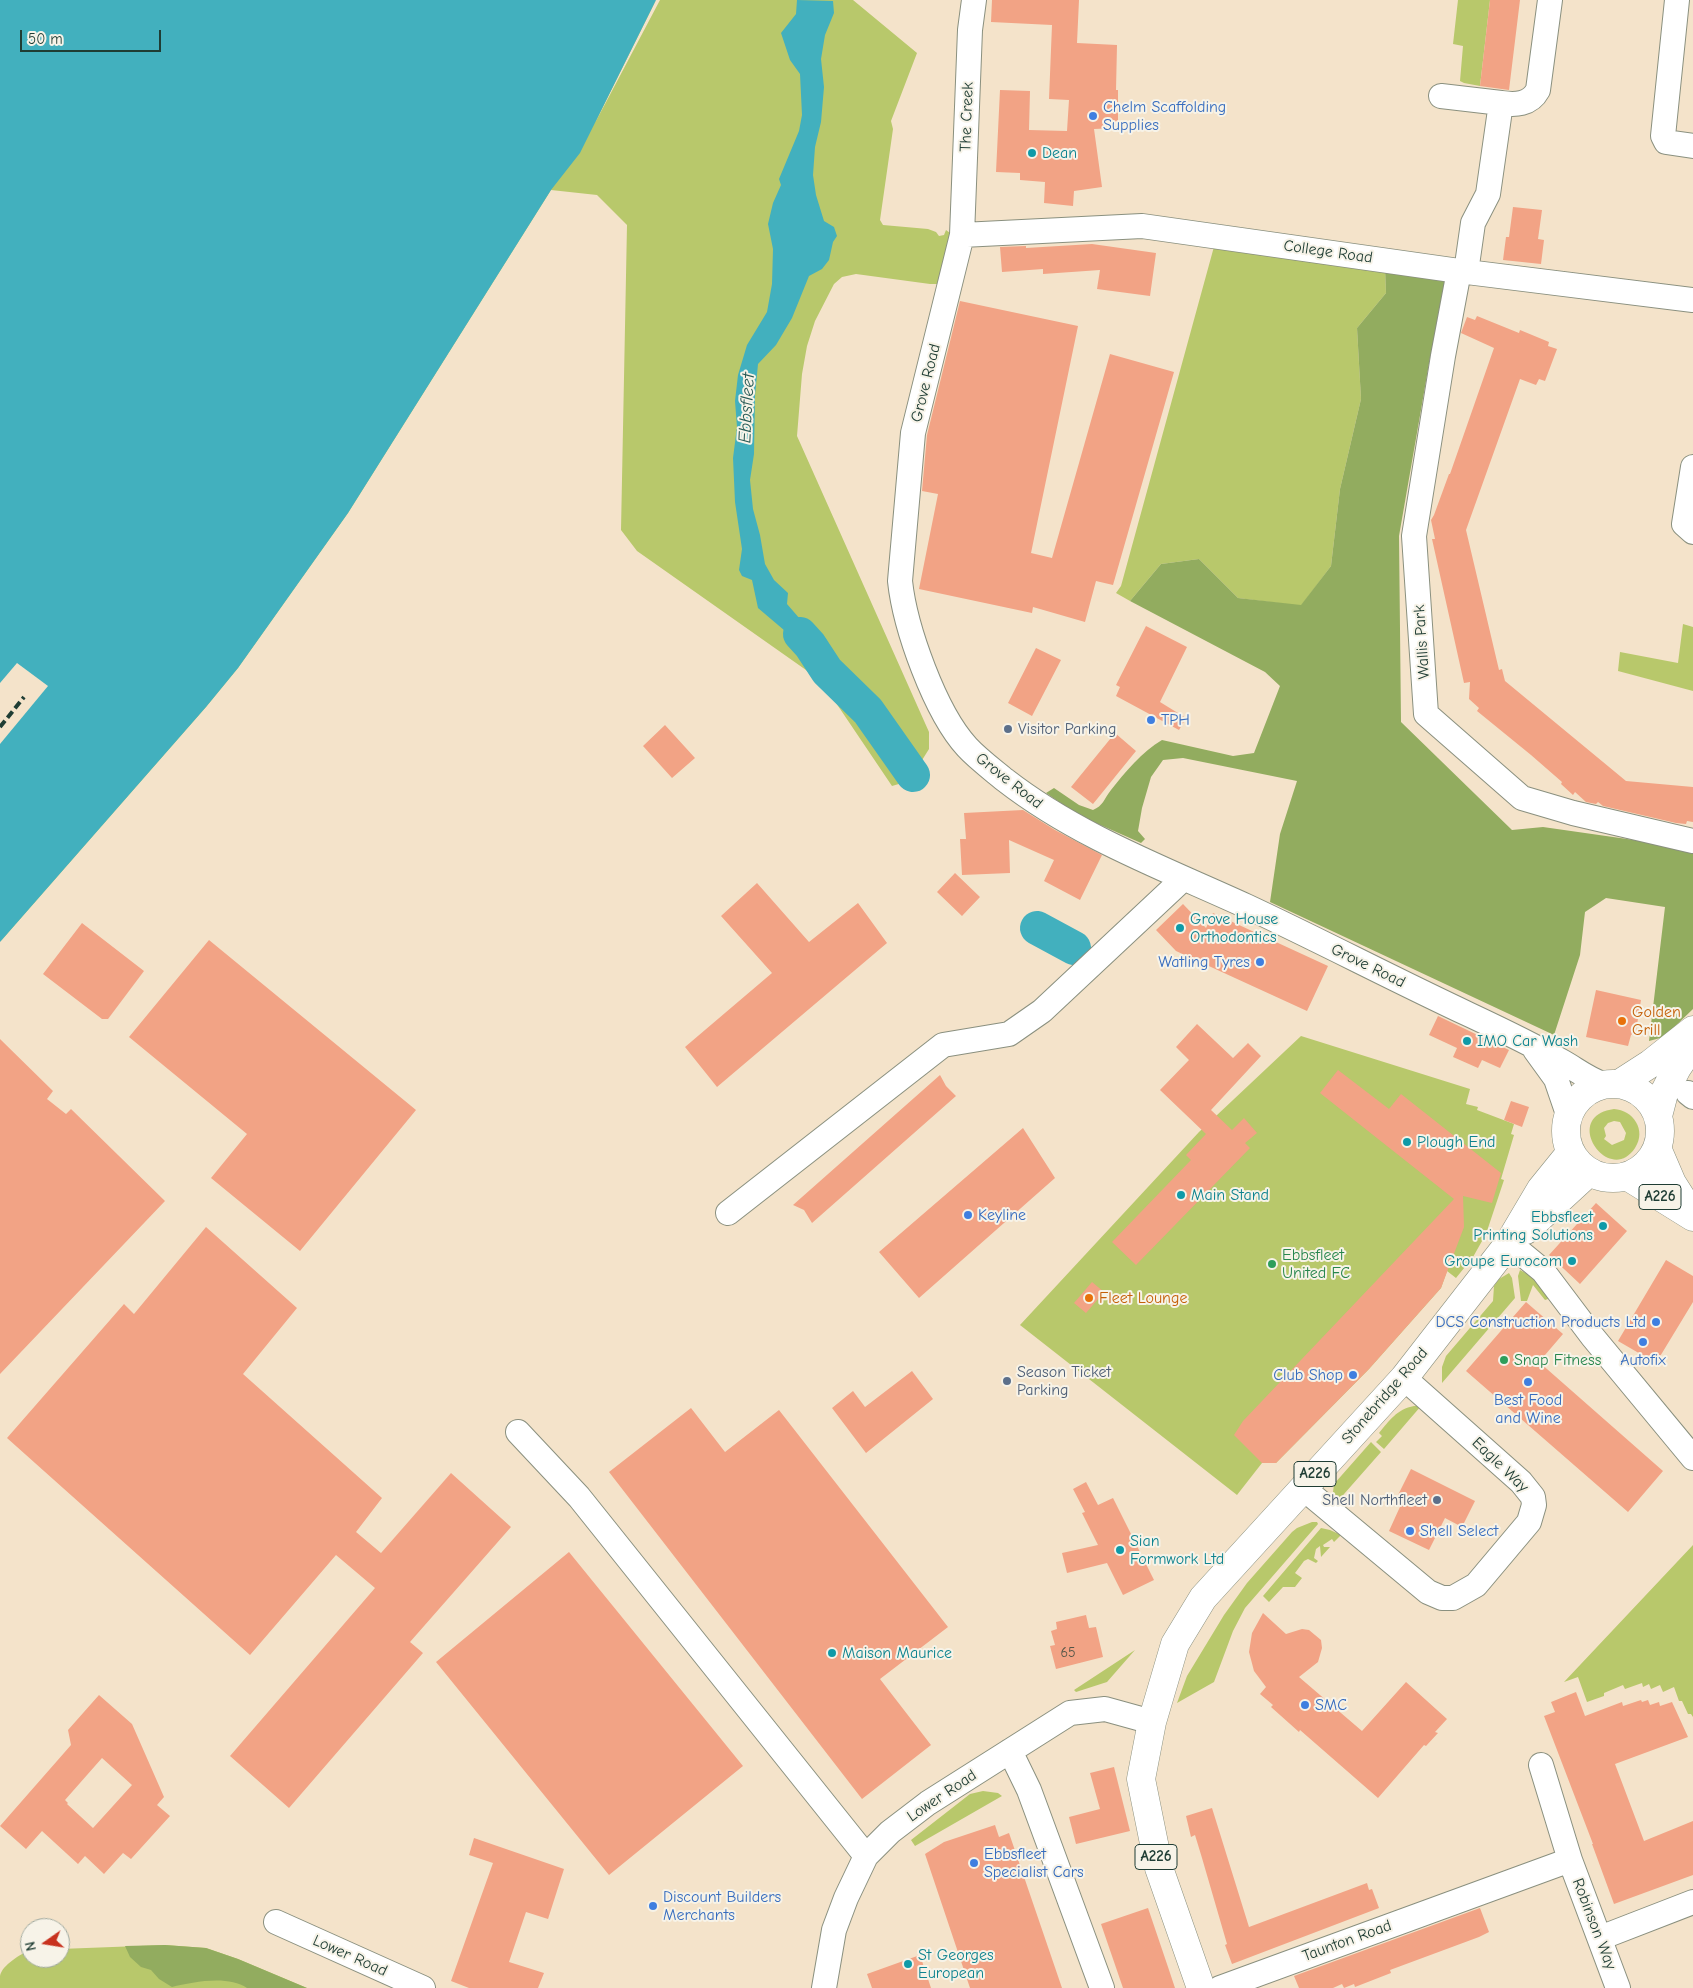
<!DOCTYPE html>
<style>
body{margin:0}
#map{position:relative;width:1693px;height:1988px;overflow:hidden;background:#f4e3ca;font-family:"Comic Neue",sans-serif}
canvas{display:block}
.north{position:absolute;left:20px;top:1918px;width:50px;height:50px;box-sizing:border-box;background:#f7f3e8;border:1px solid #a1aaa0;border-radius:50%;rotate:257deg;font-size:14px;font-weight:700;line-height:20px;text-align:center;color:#1f3d34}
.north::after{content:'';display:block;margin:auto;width:18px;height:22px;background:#c8321e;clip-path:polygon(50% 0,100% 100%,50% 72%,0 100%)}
.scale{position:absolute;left:20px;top:30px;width:141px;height:22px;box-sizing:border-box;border:2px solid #1f3d34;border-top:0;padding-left:6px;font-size:15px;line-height:18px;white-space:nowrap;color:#1f3d34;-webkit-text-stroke:4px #f7f3e8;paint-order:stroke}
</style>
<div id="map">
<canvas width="1693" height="1988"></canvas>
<div class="north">N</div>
<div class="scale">50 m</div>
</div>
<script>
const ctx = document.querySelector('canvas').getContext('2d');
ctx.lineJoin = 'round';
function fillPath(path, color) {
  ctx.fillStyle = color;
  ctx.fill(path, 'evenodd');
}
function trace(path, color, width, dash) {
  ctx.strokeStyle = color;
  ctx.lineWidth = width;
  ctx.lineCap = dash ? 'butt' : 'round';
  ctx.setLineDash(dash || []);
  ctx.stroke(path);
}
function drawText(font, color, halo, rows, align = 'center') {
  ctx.font = font + ' "Comic Neue",sans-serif';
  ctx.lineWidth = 4;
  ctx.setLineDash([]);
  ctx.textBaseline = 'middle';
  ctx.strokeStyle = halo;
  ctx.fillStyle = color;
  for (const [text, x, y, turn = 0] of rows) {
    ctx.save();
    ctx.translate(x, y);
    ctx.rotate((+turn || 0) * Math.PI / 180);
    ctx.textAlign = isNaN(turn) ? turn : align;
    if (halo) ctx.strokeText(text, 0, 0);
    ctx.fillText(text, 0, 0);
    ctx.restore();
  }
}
fillPath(new Path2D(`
 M656,0l-61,123 65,-123h193l64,53 -26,68 2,8 -13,91 3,5 45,4 8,3 3,4 5,-1 2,-5 4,3 -10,51h-10l-74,-10 -14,3 -8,7 -19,37 -8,25 -5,28 -5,62 132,296v17l-20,32 -17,5 -62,-92 -24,-24 -169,-119 -16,-21 6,-305 -30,-30 -46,-5 -203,323 -110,155 -32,39 -206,235z
 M1458,0h32l-10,86 -16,-3 -4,-2 3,-35 -10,-2z
 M1215,243l170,25 1,25 -29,35 4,71 -21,90 -9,77 -30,40 -63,-8 -39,-39 -38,5 -31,37 -14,-8 5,-7z
 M1683,624l10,3v64l-75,-20 2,-19 58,11z
 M1301,1036l169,53 -4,15 12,3 -1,3 37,14 -3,10 3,1 -13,44 3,1 -18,54 -13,23 -17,21 -9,-7 -6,17 -72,81 -93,94h-14l-25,32 -217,-170 179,-193z
 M1614,1109c19,1 33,21 21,39 -26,39 -75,-32 -21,-39zM1614,1121l6,1 6,11 -2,7 -12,5 -8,-6 2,-3 -2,-8 4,-5z
 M1520,1270l13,7 18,21 -6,2 -12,-15 -6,16h-6l-3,-25z
 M1509,1273l3,5 3,20 -73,85v-16l4,-11 47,-55 1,-15 5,-7z
 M1414,1406h7l-37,43 -8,-7 6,-6 -3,-3c10,-12 18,-24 35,-27z
 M1371,1442l10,10 -44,50 -4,-10 1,-8z
 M1312,1522h5l1,2 -73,84 -12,23 -19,51 -37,21 10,-27 37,-61 23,-32 45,-51 5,-4z
 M1321,1528l9,2 11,5 -7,7 -2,-3 -9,6 1,2h6l-9,10 -1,-11 -4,3 -2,9 4,3 -2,2 -8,-4 -4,2 -9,12 7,5 -7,9h-12l-14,15 -6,-6z
 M1693,1545v172l-2,-3h-3l-6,-13h-3l-5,-14 -11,5 -3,-7 -9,4 -2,-5 -6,3 -1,-4 -17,6 -2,-4 -19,8v3l-17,6 -9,-25 -14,5z
 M1135,1650l-28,32 -31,10 -2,-2z
 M983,1791l15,2 4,3 -87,50 -4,-6 59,-46z
 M165,1945l41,3 32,11 69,29h-307c0,-4 0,-9 0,-12 2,-11 21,-22 30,-26v8h30v-9z`), '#b8c86b');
fillPath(new Path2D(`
 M1385,268l64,9 -19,81 -31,178 2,186 111,108 31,-3 140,20 10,4v158l-29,28 -15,4 16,-134 -59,-9 -21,14 -5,43 -26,80 -284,-133 10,-68 17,-53 -114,-23 -20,2 -12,17 -9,31 -4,23 7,8 -4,4 -63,-28 -32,-22 8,-5 25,17 14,5c10,-4 11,-11 18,-20 14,-18 31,-38 51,-50l71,16 21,-3 26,-67 -15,-14 -135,-71 31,-37 38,-5 39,39 63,7 30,-39 9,-77 21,-90 -4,-71 29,-35z
 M165,1945l41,3 32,11 69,29h-60c-19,-13 -54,-6 -75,-1l-13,-8 -8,-9 -10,-3 -11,-10 -5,-11z`), '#92ac5f');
fillPath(new Path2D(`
 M0,0h656l-76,153 -29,37 -203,323 -110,155 -32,39 -206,235z
 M797,0l36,1 1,12 -9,22 -4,24 3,28 -3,35 -6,25 -2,28 3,20 8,26 10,6 3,9 -4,6 -4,18 -7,9 -13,7 -17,42 -16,27 -18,19 -3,32 -1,58 -4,26 3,29 7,26 5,29 9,16 14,13 -1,11 13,15 16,9 10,11 11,26 -10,6 -8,-1 -8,-17 -53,-45 -6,-28 -10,-4 -3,-6 3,-21 -7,-47 -2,-44 4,-31 -2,-26 3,-26 9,-30 20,-33 5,-28 1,-35 -5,-25 5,-21 8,-18 -2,-6 20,-48 3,-16 -2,-41 -10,-14 -9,-27 15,-19z`), '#42b0be');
fillPath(new Path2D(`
 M17,663l31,23 -48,58v-61z`), '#f4e3ca');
trace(new Path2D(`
 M800,634l10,11 17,26 41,40 45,64
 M1037,928l37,20`), '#42b0be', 34);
fillPath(new Path2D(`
 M992,0h87l-2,43 40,2 -1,45h2v38l-24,1 8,58 -28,4 -1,15 -29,-3 1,-21 -25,-2v-7l-24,-1 4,-82 30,1 -1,39 38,1 2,-31 -20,-1 3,-74 -61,-3z
 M1490,0h30l-11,90 -29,-4z
 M1513,207l29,3 -4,29 6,1 -3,24 -38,-4 3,-23h3z
 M1092,244l64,9 -6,43 -53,-7 3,-19 -57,4v-5l-41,3 -2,-25 26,-1v2z
 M960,301l118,25 -47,227 21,5 58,-204 64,18 -61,213 -17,-4 -11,41 -52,-15 -1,6 -113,-24 19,-95 -16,-3 5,-56z
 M1477,316l42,17 1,-3 29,12 -1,4 9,3 -12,32 -6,-2 -3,6 -16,-6 -54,151 33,140 3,-1 3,12 121,100 67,6v35l-6,-1 -1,3 -10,-1 -73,-17 -5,-4 -2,2 -10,-2 -11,-10 -2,3 -12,-11 1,-2 -31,-27 -54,-44 2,-3 -10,-9 1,-17 -6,1 -32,-144h3l-4,-19 3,-5 15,-41h1l44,-126 -33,-15 6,-16 8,3z
 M1146,626l41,21 -27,55 26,16 -7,12 -63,-34 4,-9 -4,-2z
 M1036,648l25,12 -29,56 -24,-13z
 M665,725l30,33 -23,20 -29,-32z
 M1115,733l21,18 -43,53 -22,-17z
 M1023,810l32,20 47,25 -22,45 -36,-19 10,-21 -45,-20 1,33 -48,2 -2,-36h6l-2,-26z
 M955,873l25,24 -18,19 -25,-24z
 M757,883l52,59 49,-39 29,40 -170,144 -32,-40 87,-74 -51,-57z
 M1183,904l23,24 7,-15 115,53 -21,45 -131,-60 -20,-21z
 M82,923l62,48 -36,48h-6l-59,-45z
 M209,940l207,170 -116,141 -89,-73 36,-44 -118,-97z
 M1596,990l45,10 -5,31 -5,4 -3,11 -42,-9z
 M1438,1016l71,34 -9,18 -18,-8 -4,8 -25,-11 4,-9 -28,-13z
 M1197,1024l36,34 15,-15 13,13 -50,54 21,20 12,-12 13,15 -12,10 5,5 -114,117 -24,-23 79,-82 -5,-5 20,-21 -46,-44 29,-30 -13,-13z
 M0,1039l53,52 -6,8 19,15 5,-5 94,92 -165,173z
 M1338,1070l51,39 12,-15 100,79 -9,30 -29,-7 1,31 -23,61 -72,81 -93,94h-14l-28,-28 9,-14 211,-222 -134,-106z
 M940,1075l6,11 10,10 -144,127 -8,-13 -11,-5z
 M1511,1101l18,6 -7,20 -18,-7z
 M1023,1128l32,50 -136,120 -40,-46z
 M1596,1203l31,28 -47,53 -31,-29z
 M206,1227l91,81 -54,66 139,124 -26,34 25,21 70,-80 60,54 -101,115 13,11 -134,155 -59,-52 145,-168 -39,-33 -86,100 -243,-217 117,-134 10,10z
 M1666,1260l27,16v26l-37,61 -38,-22z
 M1092,1282l12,10 -18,21 -12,-10z
 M1526,1302l37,32 -24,28 124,109 -35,41 -162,-141z
 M912,1371l21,28 -67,54 -34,-45 21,-17 12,16z
 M691,1408l34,44 54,-42 169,217 -68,52 51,66 -69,54 -253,-327z
 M1411,1469l64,32 -13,26 -17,-9 -16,32 -40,-19 15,-33 -6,-3z
 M1086,1482l12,23 15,-7 41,82 -31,15 -16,-32 -40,10 -5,-20 36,-8 -16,-32 3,-1 -12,-23z
 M569,1552l174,214 -134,109 -173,-213z
 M1263,1613l23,21 16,-5 7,1 12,10 1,8 -4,14 -19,15 63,54 44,-49 41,37 -12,13 3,1 -12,13 -2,-1 -46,53 -78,-68 -1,2 -28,-25 2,-2 -13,-11 6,-7 -12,-16 -5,-19 3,-19z
 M1086,1615l3,13 7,-1 7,30 -47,12 -6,-23 5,-1 -4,-14 6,-2 -1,-7z
 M1576,1692l9,24 37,-14 1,4 18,-6 1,2 6,-2 2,5 9,-3 1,4 12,-4 16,35 -73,27 29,77 49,-20v54l-79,29 -22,-60h1l-49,-128 11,-4 -4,-10z
 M99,1695l33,29 32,73 -7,8 13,11 -39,43 -8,-6 -19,21 -19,-18 -7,8 -36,-33 -16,18 -26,-23 71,-81 -3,-15zM102,1758l30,27 -39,43 -26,-24 1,-1 -3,-3z
 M1114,1767l16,64 -54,13 -7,-27 31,-8 -10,-36z
 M1212,1808l37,119 118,-44 2,7 3,-1 7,19 -147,56 -7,-19 2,-1 -25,-86 -7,-23 -4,2 -5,-21z
 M995,1825l4,12 10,-4 53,155h-92l-45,-134 19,-12z
 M474,1838l90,31 -16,50 -22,-7 -17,50 35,11 -6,15h-69l-18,-7 42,-118 -24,-8z
 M1148,1908l20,59 7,21h-52l-22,-64z
 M1480,1908l9,24 -10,5 -89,33 1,3 -36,14 -1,-3 -10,4 -2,-4 -9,4h-34l-5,-12z
 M920,1955l11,33h-59l-5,-14z`), '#f2a385');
const minor = new Path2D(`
 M974,0l-4,30 -8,205 -49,198 -13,148c5,47 35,131 67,166 11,12 26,23 38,33 72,56 158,88 241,126 75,35 149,74 224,109 32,15 63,30 93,47 14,8 25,17 40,22
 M1677,0l-14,136 3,6 27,4
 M1441,96l60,7 -13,91 -15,29 -7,49
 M1501,103c14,2 29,2 37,-13l12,-90
 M962,235l180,-9 317,45 234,29
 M1459,271l-16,85 -29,180 12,178 96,84 51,15 120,28
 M1693,467l-9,57 9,8
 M1535,1050l21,29 12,35
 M1688,1093l5,4
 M728,1213l215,-168 66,-11 33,-23 141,-132
 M1509,1243l34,28 49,65 101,122
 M518,1432l61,65 287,359
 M1303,1488l125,104 14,6h11l23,-13 53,-63 5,-17 -1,-8 -12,-15 -117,-104
 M1010,1751l19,39 73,198
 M1541,1765l29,95 48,128
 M276,1922l147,66
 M1600,1938l93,-36
 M824,1988l10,-58 12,-32 20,-42 24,-24 38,-29 142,-90 35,-4 47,13
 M1220,1988l350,-128`);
const major = new Path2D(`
 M1566 1131a47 47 0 1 1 94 0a47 47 0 1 1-94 0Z
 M1619,1084l31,-20 43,-34
 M1658,1116l6,-23 13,-25 16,-24
 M1657,1148l15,35 19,30
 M1627,1176l66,41
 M1526,1230l63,-58
 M1201,1988l-42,-120 -18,-89 11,-57 23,-78 28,-46 201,-220 105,-135 32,-54 30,-37`);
trace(minor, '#8a907f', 26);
trace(major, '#8a907f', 29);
trace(minor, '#fff', 24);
trace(major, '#fff', 28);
trace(new Path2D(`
 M0,727l24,-30`), '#1f3d34', 4, [8, 4]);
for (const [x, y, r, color] of [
 [1093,116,5,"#3f7fe0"],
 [1032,153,5,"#0f9aa8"],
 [1151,720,5,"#3f7fe0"],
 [1008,729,5,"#5c6f8a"],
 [1180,928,5,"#0f9aa8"],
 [1260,962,5,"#3f7fe0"],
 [1622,1021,5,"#e8710a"],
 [1467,1041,5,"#0f9aa8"],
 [1407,1142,5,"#0f9aa8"],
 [1181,1195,5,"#0f9aa8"],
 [968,1215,5,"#3f7fe0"],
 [1603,1226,5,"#0f9aa8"],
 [1572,1261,5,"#0f9aa8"],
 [1272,1264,5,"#2e9e5b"],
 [1089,1298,5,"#e8710a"],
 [1656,1322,5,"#3f7fe0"],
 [1643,1342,5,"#3f7fe0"],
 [1504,1360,5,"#2e9e5b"],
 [1353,1375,5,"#3f7fe0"],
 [1007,1381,5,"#5c6f8a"],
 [1528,1382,5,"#3f7fe0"],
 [1437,1500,5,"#5c6f8a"],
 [1410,1531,5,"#3f7fe0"],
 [1120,1550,5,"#0f9aa8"],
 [832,1653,5,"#0f9aa8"],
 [1305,1705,5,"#3f7fe0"],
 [974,1863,5,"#3f7fe0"],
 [653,1906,5,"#3f7fe0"],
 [908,1964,5,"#0f9aa8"]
]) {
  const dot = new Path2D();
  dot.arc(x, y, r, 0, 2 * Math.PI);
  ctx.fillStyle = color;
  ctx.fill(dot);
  trace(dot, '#f7f3e8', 2);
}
drawText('14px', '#545648', null, [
 ["65",1068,1653]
]);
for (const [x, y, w] of [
 [1660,1197,42],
 [1315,1474,42],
 [1156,1857,42]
]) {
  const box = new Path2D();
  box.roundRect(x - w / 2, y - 12.5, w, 25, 4);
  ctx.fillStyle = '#f7f3e8';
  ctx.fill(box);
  trace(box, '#1f3d34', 1);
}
drawText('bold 15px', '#1f3d34', null, [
 ["A226",1660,1197],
 ["A226",1315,1474],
 ["A226",1156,1857]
]);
drawText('16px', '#366cbe', '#f7f3e8', [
 ["Chelm Scaffolding",1103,107],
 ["Supplies",1103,125],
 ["TPH",1161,720],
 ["Watling Tyres",1250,962,"right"],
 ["Keyline",978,1215],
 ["DCS Construction Products Ltd",1646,1322,"right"],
 ["Autofix",1643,1360,"center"],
 ["Club Shop",1343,1375,"right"],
 ["Best Food",1528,1400,"center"],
 ["and Wine",1528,1418,"center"],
 ["Shell Select",1420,1531],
 ["SMC",1315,1705],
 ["Ebbsfleet",984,1854],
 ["Specialist Cars",984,1872],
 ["Discount Builders",663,1897],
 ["Merchants",663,1915]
], 'left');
drawText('16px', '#1f3d34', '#f7f3e8', [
 ["The Creek",967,117,-88],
 ["College Road",1328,252,8],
 ["Grove Road",926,383,-76],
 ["Wallis Park",1422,642,-94],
 ["Grove Road",1009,781,38],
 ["Grove Road",1368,966,26],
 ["Stonebridge Road",1385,1396,-49],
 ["Eagle Way",1500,1465,44],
 ["Lower Road",942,1796,-34],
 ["Robinson Way",1594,1924,69],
 ["Taunton Road",1347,1941,-20],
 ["Lower Road",350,1956,24]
]);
drawText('16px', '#0d838f', '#f7f3e8', [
 ["Dean",1042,153],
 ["Grove House",1190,919],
 ["Orthodontics",1190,937],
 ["IMO Car Wash",1477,1041],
 ["Plough End",1417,1142],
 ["Main Stand",1191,1195],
 ["Ebbsfleet",1593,1217,"right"],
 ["Printing Solutions",1593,1235,"right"],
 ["Groupe Eurocom",1562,1261,"right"],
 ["Sian",1130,1541],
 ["Formwork Ltd",1130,1559],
 ["Maison Maurice",842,1653],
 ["St Georges",918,1955],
 ["European",918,1973]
], 'left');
drawText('16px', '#4e5e75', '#f7f3e8', [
 ["Visitor Parking",1018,729],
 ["Season Ticket",1017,1372],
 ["Parking",1017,1390],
 ["Shell Northfleet",1427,1500,"right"]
], 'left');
drawText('16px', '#c56008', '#f7f3e8', [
 ["Golden",1632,1012],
 ["Grill",1632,1030],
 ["Fleet Lounge",1099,1298]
], 'left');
drawText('16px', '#27864d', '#f7f3e8', [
 ["Ebbsfleet",1282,1255],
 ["United FC",1282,1273],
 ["Snap Fitness",1514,1360]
], 'left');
drawText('italic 18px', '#285a56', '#f7f3e8', [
 ["Ebbsfleet",747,408,-87]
]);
</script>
